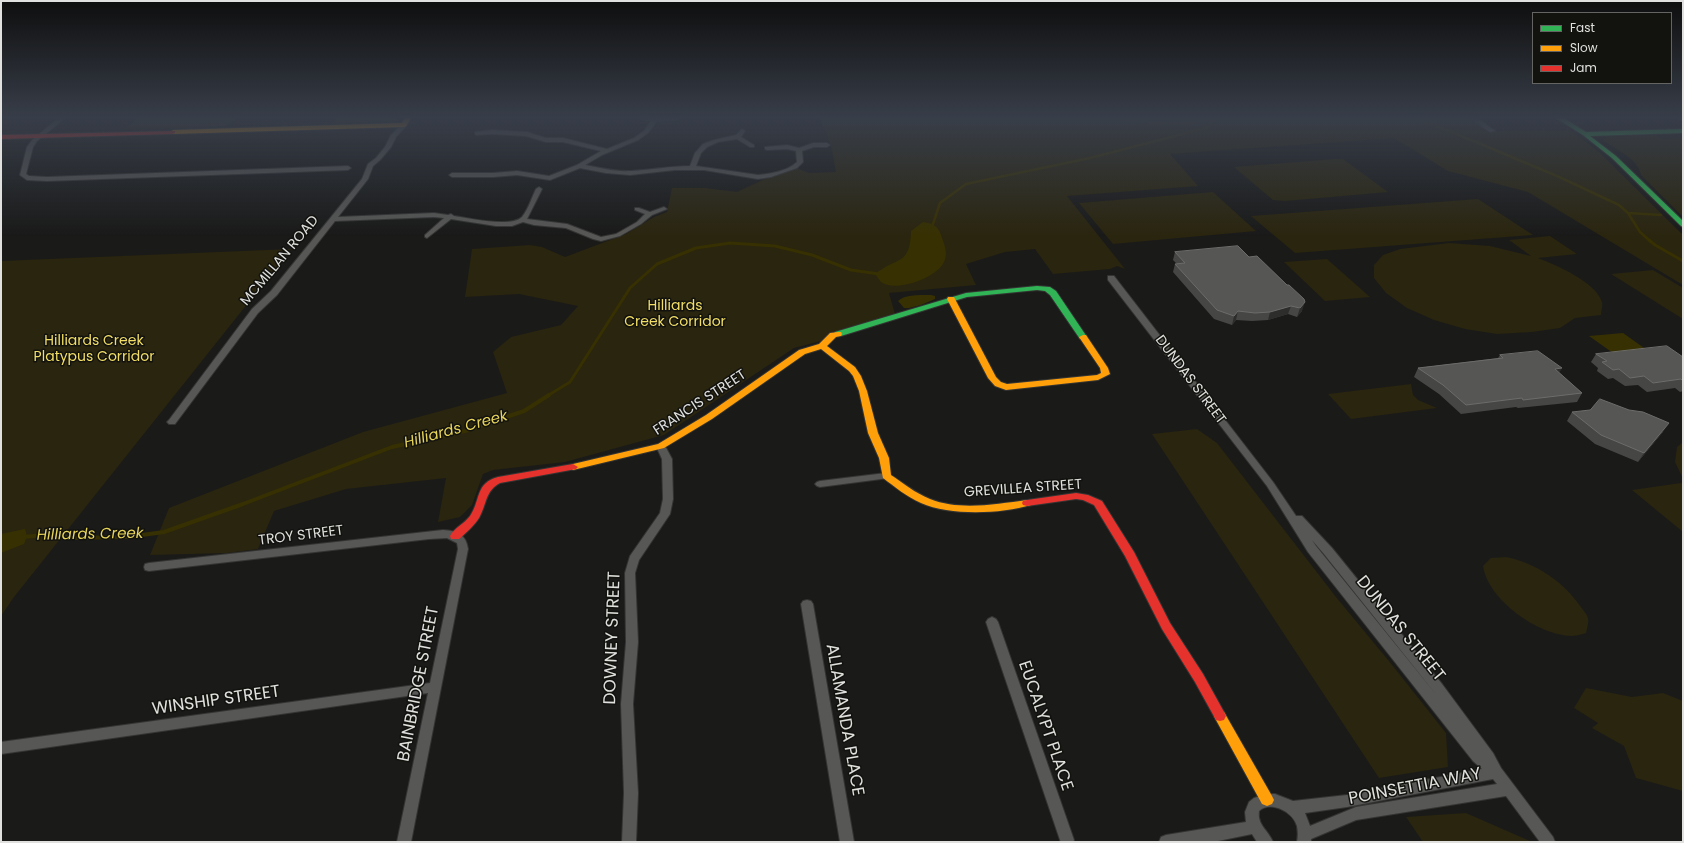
<!DOCTYPE html>
<style>
body{margin:0}
#map{position:relative;width:1684px;height:843px;overflow:hidden;background:#1a1a19;font-family:Poppins,sans-serif}
canvas{display:block}
.frame{position:absolute;inset:0;border:2px solid #e0e0de;pointer-events:none}
.legend{position:absolute;left:1532px;top:12px;width:140px;height:72px;box-sizing:border-box;background:#12120f;border:1px solid #646462;margin:0;padding:5px 7px;list-style:none;font-size:12px;color:#e0e0de}
.legend li{display:flex;align-items:center;gap:8px;height:20px}
.legend b{width:20px;border:1px solid #646462}
</style>
<div id="map">
<canvas width="1684" height="843"></canvas>
<div class="frame"></div>
<ul class="legend">
<li><b style="height:5px;background:#30b455"></b>Fast</li>
<li><b style="height:5px;background:#ff9f0a"></b>Slow</li>
<li><b style="height:5px;background:#e5322d"></b>Jam</li>
</ul>
</div>
<script>
const ctx = document.querySelector('canvas').getContext('2d');
ctx.lineJoin = 'round';
function fillPath(path, color) {
  ctx.fillStyle = color;
  ctx.fill(path, 'evenodd');
}
function trace(path, color, width, dash) {
  ctx.strokeStyle = color;
  ctx.lineWidth = width;
  ctx.lineCap = dash ? 'butt' : 'round';
  ctx.setLineDash(dash || []);
  ctx.stroke(path);
}
function drawText(font, color, halo, rows, align = 'center') {
  ctx.font = font + ' Poppins,sans-serif';
  ctx.lineWidth = 3;
  ctx.setLineDash([]);
  ctx.textBaseline = 'middle';
  ctx.strokeStyle = halo;
  ctx.fillStyle = color;
  for (const [text, x, y, turn = 0] of rows) {
    ctx.save();
    ctx.translate(x, y);
    ctx.rotate((+turn || 0) * Math.PI / 180);
    ctx.textAlign = isNaN(turn) ? turn : align;
    if (halo) ctx.strokeText(text, 0, 0);
    ctx.fillText(text, 0, 0);
    ctx.restore();
  }
}
fillPath(new Path2D(`
 M139,118h97l-10,8 -103,4z
 M338,118h60l-2,3 -62,2z
 M820,118h657l20,13 73,-1 29,22 84,83v50l-155,-93 -80,-21 -54,-33 -224,16 28,32 -131,10 58,73 -8,-3 -7,3 -57,5 -18,-25 -30,3 -39,12 10,21 -87,8 6,21 -63,18 -11,9 -27,7 -130,87 -99,27 -72,8 -10,4 -11,31 -12,12 -22,5 8,-44 -100,11 -72,22 -16,38 -31,4 -77,2 19,-47 194,-76 144,-39 -14,-41 18,-15 50,-12 17,-19 -59,-12 -54,3 7,-48 58,-4 12,2 23,10 61,-23 28,-17 13,-5 5,-24h33l32,4 28,-13 31,-11 13,5 27,-1 -5,-26z
 M1656,135l7,4 20,-1v79l-42,-42c-3,-16 -24,-25 -37,-34v-2l4,-2z
 M1335,159h8l45,33 -103,9 -12,-1 -39,-33z
 M1213,192l43,39 -143,13 -34,-41z
 M1478,199l55,36 -238,18 -44,-37z
 M1550,236l27,18 -39,4c18,7 58,24 64,44 1,4 -1,9 -1,13l-26,3 -15,10 -28,4 -35,2 -32,-5 -31,-9 -27,-12 -21,-15 -12,-15v-13l9,-10 17,-6 49,-6 41,3 41,10 -22,-16z
 M291,249l-277,348 -13,19v-355z
 M1327,259l43,38 -45,4 -41,-39z
 M1653,270l30,18v31l-72,-45z
 M1411,384l2,11 5,5 19,8 -86,11 -23,-25z
 M1197,429l20,14 119,154 57,69 53,67 2,34 -69,11 -227,-344z
 M1683,442v37l-8,-17 2,-15z
 M1681,483l2,2v47l-51,-42z
 M1506,557c30,6 58,25 75,50 2,3 6,7 7,11 1,4 -1,11 -2,15 -4,1 -10,3 -15,3 -33,-1 -83,-36 -88,-70l8,-8z
 M1586,688l46,9 31,-4 20,8v90l-47,-13 -12,-32 -32,-18 6,-5 -24,-15z
 M1466,813l64,28 1,1h-108l-17,-25z`), '#2a250f');
fillPath(new Path2D(`
 M923,222c12,2 16,5 19,16 3,8 6,16 2,24 -7,16 -49,31 -63,20 -2,-2 -4,-6 -6,-8 23,-18 35,-8 36,-43z
 M931,295l4,1v3l-14,6 -12,3h-5l-6,-7c7,-7 23,-6 33,-6z
 M1623,333l24,17 -34,3 -24,-17z
 M25,529l2,7 -3,8 -23,9v-19z`), '#373002');
trace(new Path2D(`
 M1106,118l67,6 40,-4
 M1413,118l34,12 110,46 62,29 9,8 12,19 10,9
 M1628,213l33,2
 M932,227l8,-24 26,-19 124,-26 116,-30 8,-8 5,-2`), '#373002', 2.5);
trace(new Path2D(`
 M1649,240l6,5 28,16
 M547,396l23,-14 60,-94 27,-24 39,-16 34,-5 45,3 37,9 39,15 28,4`), '#373002', 3);
trace(new Path2D(`
 M23,537l32,-3 17,4 55,-1 37,-5 79,-28 149,-57 73,-16 59,-20 25,-16`), '#373002', 4);
const street = new Path2D(`
 M59,118h6l-28,23 -4,6 -7,27 3,2 18,1 301,-11 3,2 -3,2 -301,11 -20,-1 -7,-5 7,-28 6,-8z
 M638,118h42l-3,2 -20,1 -9,12 -10,7 -36,15 -17,10c15,3 31,7 46,6 20,-1 39,-5 59,-5l5,-13 8,-9 11,-4 22,-5 6,-6 3,2 -4,6 13,8v2h-4l-13,-8 -19,3 -11,5 -6,6 -5,13 62,9c12,-1 30,-4 39,-13l-1,-11 -9,-2 -20,1 -2,-1v-2l22,-2 12,3 14,-5h14l3,2 -3,2h-13l-12,4 1,11 -6,6 -26,9 -13,2 -54,-9h-29l-45,5 -24,-2 -26,-5 -30,12 -33,-5 -24,2h-41l-3,-2 3,-2h41l24,-2 32,5 28,-11 24,-14 -38,-9h-17l-20,-6 -34,-2 -15,1 -2,-1v-2l17,-2 35,2 19,6h17l44,11 27,-11 10,-7 7,-10z
 M1470,118h7l18,13 -5,1z
 M1678,118h5v3z
 M402,124l5,1 -11,12 -5,10 -11,13 -7,6 -5,13 -30,38 96,-4 14,2 3,-1 3,2c15,2 57,12 68,1 6,-7 10,-20 14,-28l3,-2 3,2 -15,30 40,5 34,13 15,-3 21,-12 8,-8 -10,-4v-2h4l11,4 14,-5 3,2 -15,6 -11,9 -21,12 -19,5 -8,-2 -27,-11 -32,-3 -11,-3 -11,4h-16l-45,-7 -24,19 -2,-1v-2l19,-17 -10,-1 -99,4 -58,74 -19,18 -83,111h-6l-2,-2 2,-2 83,-111 19,-18 91,-112 6,-15 8,-6 9,-11 6,-12z
 M1108,276h6l159,206 23,34h6l30,32 110,136 51,69 8,15 52,69 2,5h-15l-34,-46 -150,24 -45,19v3h-14c1,-5 1,-10 0,-16 -4,-14 -26,-26 -38,-15 -2,14 9,19 14,31h-16l-5,-8 -39,8h-54l2,-5 5,-2 80,-13 -1,-10 4,-10 5,-4 13,-4h8l18,7 54,-6 135,-26 -9,-8 -165,-209 -41,-66 -159,-206zM1312,540l12,14 114,143 -122,-151zM1493,779l4,5 -141,23 -46,19 -5,-13 42,-6z
 M661,443l3,1 8,15 1,40 -3,15 -31,46 -4,13 3,69 -5,62 5,89 -2,49h-14l2,-49 -3,-89 5,-62 -1,-69 5,-17 30,-43 3,-14 -1,-40 -6,-13z
 M886,473l3,1 2,2 -2,2 -69,9 -3,-1 -2,-2 2,-2 3,-1z
 M443,530c14,1 23,4 25,19l-57,293h-14l31,-149 -427,61v-12l429,-59 28,-134 -1,-6 -10,-5 -18,1 -280,32 -4,-1 -1,-3 1,-3 4,-1z
 M807,600l4,1 2,3 41,238h-14l-39,-238 2,-3z
 M992,617l4,2 2,3 76,218 -1,2h-12l-1,-2 -74,-218 2,-3z`);
const fast = new Path2D(`
 M1556,118h7l23,14 97,-3v4l-93,3 26,20 67,65v6l-2,-1 -69,-68 -29,-23z
 M1037,286l13,1 6,4 31,46 -1,2h-6l-30,-44 -5,-4 -8,-1 -70,7 -126,39h-6l-1,-2 1,-2 131,-39z`);
const slow = new Path2D(`
 M405,118h6l-5,8 -2,1 -231,7 -3,-2 3,-2 229,-7z
 M948,297h6l1,2 41,78 5,5 6,2 90,-9 4,-2 -1,-5 -21,-31 4,-2h3l22,33 2,6 -12,6 -92,10 -11,-4 -7,-8 -41,-79z
 M838,332h3l1,2 -1,2 -5,1 -9,9 28,21 6,9 6,15 11,42 11,25 2,17c12,8 24,18 39,24 30,12 66,5 97,1l4,1 1,2 -1,2c-30,9 -81,11 -110,-2 -14,-6 -26,-16 -38,-25l-4,-20 -11,-25 -9,-42 -6,-15 -4,-5 -28,-22 -16,5 -93,65 -48,29 -91,22 -5,-3 5,-3 85,-20 48,-29 93,-65 20,-6 11,-11z
 M1220,711l4,1 48,84 2,4 -2,4 -5,2 -5,-2 -46,-84 -2,-4 2,-4z`);
const jam = new Path2D(`
 M175,131v2l-2,1 -172,5v-4z
 M573,464l5,3 -2,2 -76,14c-15,8 -13,21 -21,35 -5,8 -13,15 -20,21h-8l-1,-3c4,-8 14,-12 20,-20 11,-16 5,-33 28,-39z
 M1076,493l12,2 14,6 32,51 36,71 33,51 21,38 2,4 -2,4 -4,1 -4,-1 -21,-38 -33,-53 -37,-73 -31,-51 -11,-5 -7,-1 -49,7 -4,-1 -1,-2 1,-2 4,-1z`);
trace(street, '#343433', 2);
trace(fast, '#343433', 2);
trace(slow, '#343433', 2);
trace(jam, '#343433', 2);
fillPath(street, '#575755');
fillPath(fast, '#30b455');
fillPath(slow, '#ff9f0a');
fillPath(jam, '#e5322d');
fillPath(new Path2D(`
 M1238,246l64,65 -5,6 -9,-3 -20,6 -16,1 -16,-1 -4,5 -18,-6 -41,-47 2,-8h2l-4,-4 2,-8z
 M1596,354l87,3v34l-3,1 -5,-4 -28,4 -9,-7 -13,1 -12,-8 -5,1 -11,-8 1,-3 -7,-6z
 M1500,355l59,18 23,20 -5,9 -59,6 -2,-1 -55,7 -22,-20 -25,-17 4,-9 80,-10z
 M1572,412l91,20 -25,30 -43,-18 -28,-23z`), '#464644');
fillPath(new Path2D(`
 M1305,302l-3,9 -5,6 3,-9z
 M1291,306l-3,8 -20,6 2,-8z
 M1238,311l-2,9 -4,5 2,-9z
 M1562,368l-5,9 -2,-8z
 M1669,423l-6,9 -25,30 6,-9z`), '#2d2d2c');
const building = new Path2D(`
 M1238,246l11,11 8,-1 30,29h2l15,14 1,3 -5,6 -9,-2 -21,6 -15,1 -17,-2 -4,5 -17,-6 -42,-46 10,-1 -10,-11z
 M1667,346l16,11v24l-2,-2 -28,4 -9,-7 -14,2 -11,-9 -6,1 -11,-8 5,-1 -11,-7z
 M1538,351l24,17 -7,1 27,24 -59,7 -1,-2 -56,7 -23,-20 -25,-17 85,-10 -3,-3z
 M1600,399l29,11 14,2 26,11 -25,30 -43,-18 -29,-23 18,-2z`);
fillPath(building, '#565654');
trace(building, '#6c6c6a', 1);
const sky = ctx.createLinearGradient(0, 0, 0, 236);
sky.addColorStop(0, '#0e0e0e');
sky.addColorStop(0.5, '#383e49');
sky.addColorStop(1, '#383e4900');
ctx.fillStyle = sky;
ctx.fillRect(0, 0, 1684, 236);
drawText('14px', '#e0e0de', '#12120f', [
 ["MCMILLAN ROAD",280,261,-50],
 ["DUNDAS STREET",1190,380,53],
 ["FRANCIS STREET",700,403,-33],
 ["GREVILLEA STREET",1023,489,-4],
 ["TROY STREET",301,536,-7]
]);
drawText('14px', '#f2de65', '#12120f', [
 ["Hilliards",675,306],
 ["Creek Corridor",675,322],
 ["Hilliards Creek",94,341],
 ["Platypus Corridor",94,357]
]);
drawText('italic 15px', '#e7d45a', '#12120f', [
 ["Hilliards Creek",456,430,-15],
 ["Hilliards Creek",90,535,-1]
]);
drawText('17px', '#e0e0de', '#12120f', [
 ["DUNDAS STREET",1400,629,51],
 ["DOWNEY STREET",613,638,-88],
 ["BAINBRIDGE STREET",419,684,-79],
 ["WINSHIP STREET",216,701,-8],
 ["ALLAMANDA PLACE",844,720,80],
 ["EUCALYPT PLACE",1045,726,71],
 ["POINSETTIA WAY",1415,787,-11]
]);
</script>
